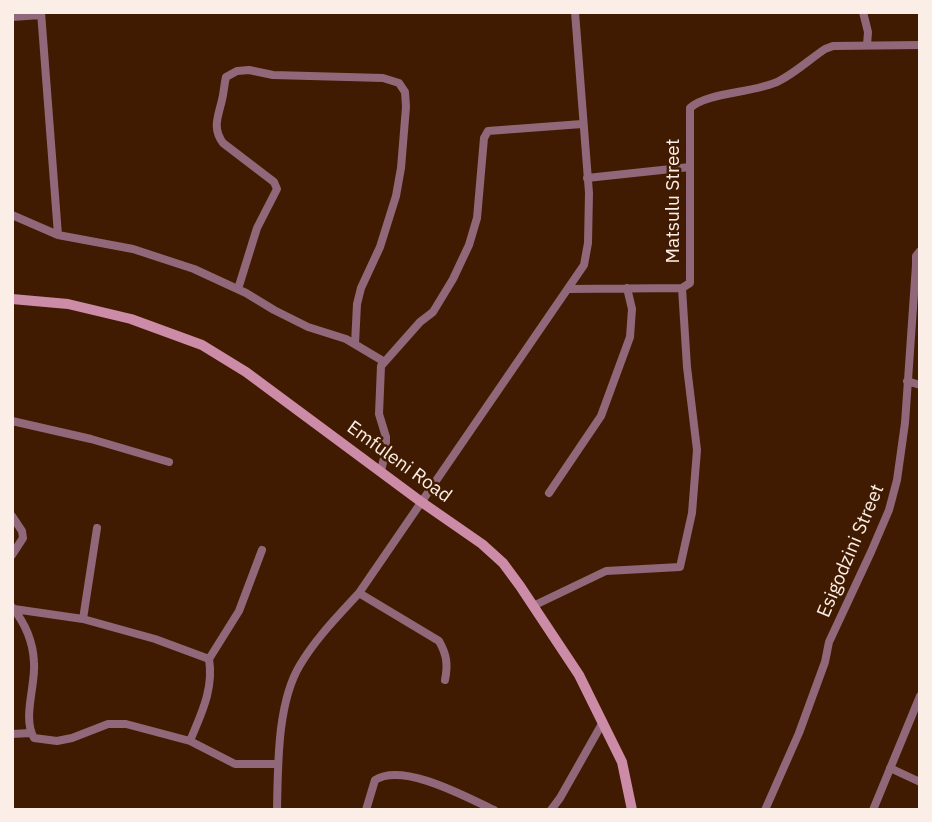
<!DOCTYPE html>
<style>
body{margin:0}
#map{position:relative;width:932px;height:822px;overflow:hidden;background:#411b01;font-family:"IBM Plex Sans",sans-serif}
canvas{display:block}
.frame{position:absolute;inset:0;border:14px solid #fbeee6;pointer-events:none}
</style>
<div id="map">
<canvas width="932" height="822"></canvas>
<div class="frame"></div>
</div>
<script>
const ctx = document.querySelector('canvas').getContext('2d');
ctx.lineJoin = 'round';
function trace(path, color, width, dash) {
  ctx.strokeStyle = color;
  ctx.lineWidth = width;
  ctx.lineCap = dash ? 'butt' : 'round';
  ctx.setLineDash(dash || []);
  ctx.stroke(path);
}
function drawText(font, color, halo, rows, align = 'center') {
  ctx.font = font + ' "IBM Plex Sans",sans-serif';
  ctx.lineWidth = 5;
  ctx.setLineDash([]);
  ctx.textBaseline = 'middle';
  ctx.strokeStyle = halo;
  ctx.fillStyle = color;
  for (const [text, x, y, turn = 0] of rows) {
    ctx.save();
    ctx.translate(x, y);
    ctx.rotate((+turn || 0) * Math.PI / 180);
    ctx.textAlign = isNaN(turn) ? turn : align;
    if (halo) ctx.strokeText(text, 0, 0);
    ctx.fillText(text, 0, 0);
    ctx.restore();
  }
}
trace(new Path2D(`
 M41,12l17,223
 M863,12l5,20 -1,13
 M12,17l29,-2
 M587,178l103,-11
 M12,215l46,20 75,14 61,20 52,24 28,17 34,17 38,12 37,22
 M682,288l8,-5v-175c17,-16 66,-15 89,-27 16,-8 31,-22 46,-32l8,-3 87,-1
 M238,289l19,-61 20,-39 -3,-7 -51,-39c-11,-15 -5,-26 -1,-43 2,-8 2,-15 4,-23l11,-6 12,-1 24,5 110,3 16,5 6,9 1,15 -5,61 -5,28 -16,51 -19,41 -4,16 -2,40
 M569,289l113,-1
 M907,381l13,4
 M12,421l79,18 78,23
 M381,471l5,-22v-12l-7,-23 2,-48 39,-44 13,-10 20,-33 16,-34 8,-27 7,-80 4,-7 94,-7
 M549,493l52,-77 29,-79 2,-28 -5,-21
 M12,516l10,15 1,7 -11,17
 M359,593l80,48c8,14 9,24 6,39
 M533,606l73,-35 74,-4 12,-54 5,-63 -10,-83 -5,-79
 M12,607c13,16 21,35 22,55 2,23 -12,56 0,76l23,3 15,-3 36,-14h18l64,17 45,23h43
 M14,609l69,10 72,20 54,20c5,30 -8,55 -19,82
 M83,619l14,-91
 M209,659l30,-48 23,-61
 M12,734l19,-1
 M890,768l30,14
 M277,810c1,-44 0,-107 23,-145 16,-27 38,-49 59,-72l225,-328 4,-22 1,-50 -14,-181
 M366,810l9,-30c28,-18 91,17 119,30
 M551,810l9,-12 43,-76
 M765,810l34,-77 26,-71 4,-20 42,-90 18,-42 8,-30 8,-57 11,-158v-9l4,-5
 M873,810l47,-114`), '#906879', 8);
trace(new Path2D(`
 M12,299l56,5 63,15 71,26 44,27 174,129 62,43 21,19 17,23 59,89 43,87 10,48`), '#cc8ca8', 10);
drawText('19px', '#fbeee6', '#411b01', [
 ["Matsulu Street",674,201,-90],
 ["Emfuleni Road",399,462,36],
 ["Esigodzini Street",851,551,-67]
]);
</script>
